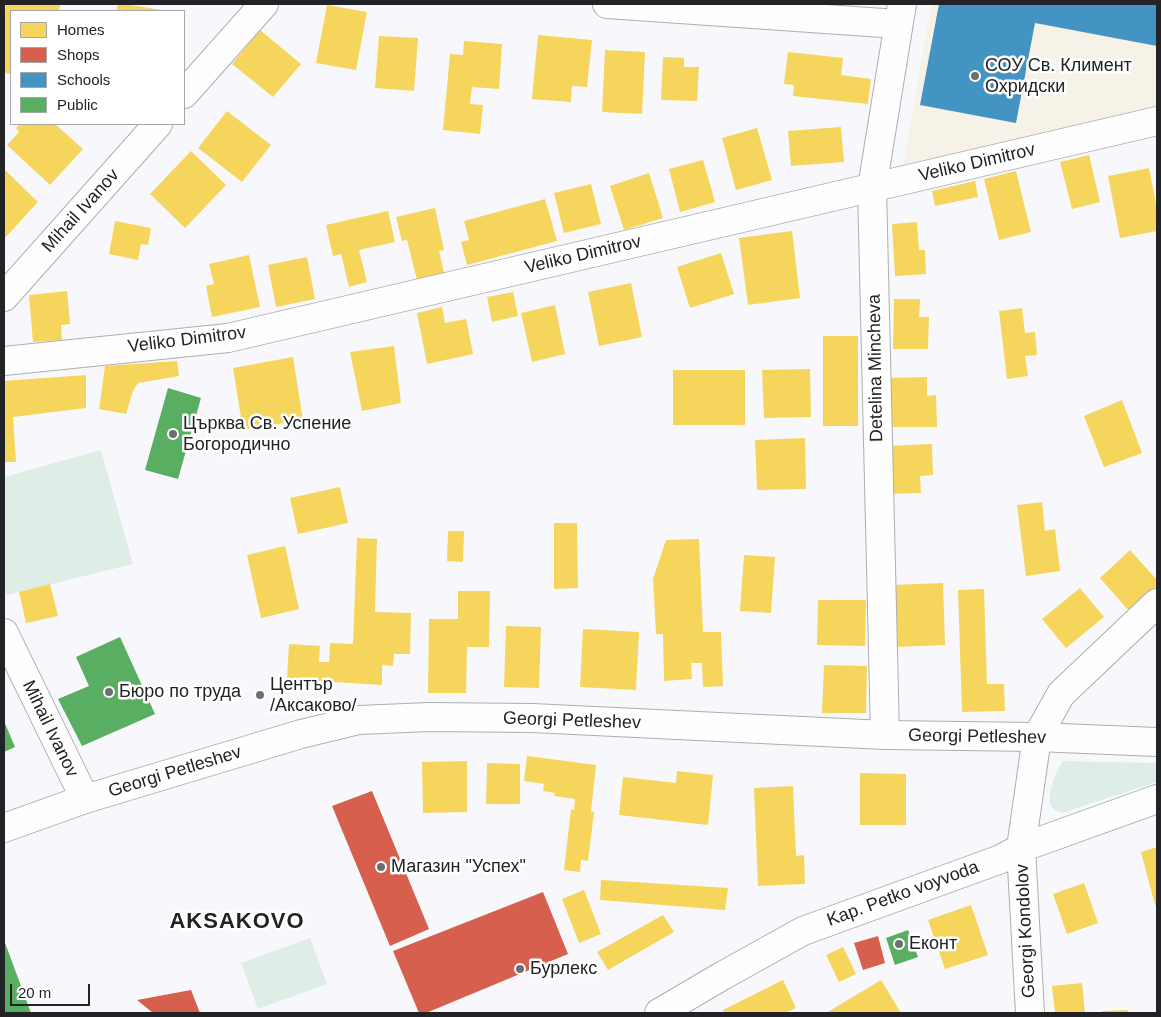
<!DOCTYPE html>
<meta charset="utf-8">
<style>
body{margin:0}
#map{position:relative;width:1161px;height:1017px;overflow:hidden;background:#f8f8fc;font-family:Helvetica,sans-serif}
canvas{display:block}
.frame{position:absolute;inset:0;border:5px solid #222326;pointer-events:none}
.legend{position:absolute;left:10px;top:10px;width:175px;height:115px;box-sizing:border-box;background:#fff;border:1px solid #a7a7a8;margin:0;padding:6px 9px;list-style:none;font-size:15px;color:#222326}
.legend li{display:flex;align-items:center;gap:10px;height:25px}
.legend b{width:25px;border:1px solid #a7a7a8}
.scale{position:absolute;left:10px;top:984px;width:80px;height:22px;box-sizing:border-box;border:2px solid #222326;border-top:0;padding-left:6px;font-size:15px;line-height:18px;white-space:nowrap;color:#222326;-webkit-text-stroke:4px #fff;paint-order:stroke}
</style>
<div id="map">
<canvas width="1161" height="1017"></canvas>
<div class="frame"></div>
<ul class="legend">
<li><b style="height:14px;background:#f6d55c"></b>Homes</li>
<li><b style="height:14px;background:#d6604d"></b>Shops</li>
<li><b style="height:14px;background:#4393c3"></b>Schools</li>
<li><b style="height:14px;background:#5aae61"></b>Public</li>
</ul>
<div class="scale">20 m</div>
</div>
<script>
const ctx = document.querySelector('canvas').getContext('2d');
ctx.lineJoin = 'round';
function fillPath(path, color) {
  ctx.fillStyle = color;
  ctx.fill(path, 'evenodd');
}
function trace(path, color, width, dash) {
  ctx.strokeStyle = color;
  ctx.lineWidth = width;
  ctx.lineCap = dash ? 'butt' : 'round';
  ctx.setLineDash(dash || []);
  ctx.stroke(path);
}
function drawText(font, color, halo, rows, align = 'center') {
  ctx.font = font + ' Helvetica,sans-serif';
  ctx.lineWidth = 5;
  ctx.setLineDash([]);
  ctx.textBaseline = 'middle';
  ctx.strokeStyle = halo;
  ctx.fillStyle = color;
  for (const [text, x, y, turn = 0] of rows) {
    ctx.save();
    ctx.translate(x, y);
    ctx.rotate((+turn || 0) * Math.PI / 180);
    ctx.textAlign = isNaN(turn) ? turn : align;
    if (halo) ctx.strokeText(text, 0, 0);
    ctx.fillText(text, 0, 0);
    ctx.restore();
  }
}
fillPath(new Path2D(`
 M931,4h226v103l-254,60z`), '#f7f2e8');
fillPath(new Path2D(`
 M101,450l32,114 -126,31 -3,-6v-112z
 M1063,761l94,2v19l-95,31c-3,-1 -6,-2 -8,-3 -11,-10 2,-39 9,-49z
 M310,938l17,46 -69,25 -17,-46z`), '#dfede7');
fillPath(new Path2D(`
 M6,4l54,1 -1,6h-48v63l-7,-1v-55z
 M118,4h7l36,6v1h-45z
 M327,5l40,7 -11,58 -40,-7z
 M260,30l41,34 -28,33 -41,-33z
 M538,35l54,5 -5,47 -15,-1 -1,16 -39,-3z
 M379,36l39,2 -4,53 -39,-3z
 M464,41l38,3 -3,45 -27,-2 -2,17 13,1 -3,29 -37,-4 7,-76 13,1z
 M605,50l40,2 -3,62 -40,-2z
 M788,52l55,6 -2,17 30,4 -3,25 -75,-8 1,-11 -10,-1z
 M663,57l21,1v9h15l-2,34 -36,-1z
 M227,111l44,34 -29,37 -44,-34z
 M20,124h35l28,25 -33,36 -43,-40 12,-13 -3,-4z
 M841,127l3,35 -53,4 -3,-35z
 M757,128l15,52 -36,10 -14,-52z
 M191,151l35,34 -41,43 -35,-34z
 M1089,155l11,47 -28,7 -12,-47z
 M703,160l12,42 -35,10 -11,-43z
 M1149,168l8,41v22l-37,7 -12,-62z
 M4,169l34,33 -34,37z
 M1016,171l15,61 -32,8 -15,-61z
 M649,173l14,45 -39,12 -14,-44z
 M975,181l3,16 -43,9 -3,-15z
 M591,184l10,40 -37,9 -10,-40z
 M545,199l12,42 -90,24 -6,-23 8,-2 -5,-19z
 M435,208l9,42 -5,1 6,26 -27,7 -11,-44 -5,1 -6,-24z
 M388,211l7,31 -36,8 8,32 -18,5 -8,-33 -8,2 -7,-31z
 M115,221l36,7 -3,17 -7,-1 -3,16 -29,-6z
 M917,222l2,28h6l1,24 -31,2 -3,-52z
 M792,231l8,67 -52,7 -9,-67z
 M721,253l13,41 -44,14 -13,-41z
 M249,255l11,52 -48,10 -6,-31 8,-2 -5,-20z
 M307,257l8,42 -39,8 -8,-42z
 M631,283l11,54 -43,9 -11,-54z
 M67,291l3,33 -9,1 1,15 -29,2 -4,-47z
 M513,292l5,24 -26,6 -5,-25z
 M894,299h26l-1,18h10l-1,32h-35z
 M555,305l10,49 -33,8 -11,-49z
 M442,307l3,16 21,-4 7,35 -46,10 -10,-51z
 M1022,308l3,25 10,-1 2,23 -12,1 3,20 -21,3 -8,-68z
 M823,336h35v90h-35z
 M394,346l7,57 -39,8 -12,-59z
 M293,357l10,63 -60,10 -10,-62z
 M177,361l2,15 -41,7 -5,8 -7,23 -27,-5 6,-43z
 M810,369l1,48 -47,1 -2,-48z
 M673,370h72v55h-72z
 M86,375v33l-73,9 3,45h-12v-81z
 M927,377v19l9,-1 1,32h-47v-49z
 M1122,400l20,53 -38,14 -20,-51z
 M805,438l1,51 -49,1 -2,-50z
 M932,444l1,31 -13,1 1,17 -32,1 -2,-48z
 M340,487l8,36 -50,11 -8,-36z
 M1042,502l3,29 10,-2 5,42 -34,5 -9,-71z
 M554,523h23l1,65 -24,1z
 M448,531h16l-1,31 -16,-1z
 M357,538l20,1 -2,73 36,1 -1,41h-16l-1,12 -11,-1v20l-95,-6 2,-35 31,2 -1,16h10l1,-19 23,1z
 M699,539l4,93h18l2,54 -20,1 -1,-24h-11l1,16 -28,2 -1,-47h-7l-3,-55 13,-39z
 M285,546l14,63 -38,9 -14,-63z
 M1130,550l27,30v6l-28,25 -29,-33z
 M744,555l31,2 -4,56 -31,-2z
 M943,583l2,62 -51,2 -2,-62z
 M50,584l8,32 -32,7 -7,-31z
 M1080,588l24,29 -38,31 -24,-29z
 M984,589l3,95h17l1,27 -43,1 -4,-122z
 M458,591h32l-1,56h-22l-1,46h-38l1,-74h29z
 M818,600h48l-1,46 -48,-1z
 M506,626l35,1 -2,61 -35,-1z
 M583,629l56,3 -3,58 -56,-3z
 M824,665l43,1 -1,47h-44z
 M527,756l69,9 -5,46 3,1 -6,49 -7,-1 -1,12 -16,-2 7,-61 3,1 1,-11 -21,-3 1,-3 -12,-2 1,-7 -20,-3z
 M467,761v51l-44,1 -1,-51z
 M487,763l33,1v40h-34z
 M677,771l36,4 -5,50 -89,-10 4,-38 53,6z
 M860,773l46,1v51h-46z
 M793,786l3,70 8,-1 1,29 -47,2 -4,-98z
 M1157,847v58h-2l-14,-53z
 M601,880l127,8 -3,22 -125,-10z
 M1084,883l14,40 -31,11 -14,-40z
 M584,890l17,44 -22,9 -17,-44z
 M971,905l17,50 -43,14 -17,-49z
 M663,915l11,17 -66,38 -11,-18z
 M843,947l13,27 -17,8 -13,-27z
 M783,980l13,28 -11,5h-61l-1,-3z
 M881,980l20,33h-75z
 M1082,983l3,30h-30l-3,-27z
 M1128,1010v3h-26v-2z`), '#f6d55c');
fillPath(new Path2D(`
 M372,791l57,138 -39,17 -58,-140z
 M543,892l25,62 -142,59h-7l-26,-62z
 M878,936l7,27 -22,7 -9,-27z
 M191,990l9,23h-47l-16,-13z`), '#d6604d');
fillPath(new Path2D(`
 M939,4h218v42l-122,-23 -19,100 -96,-18z`), '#4393c3');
fillPath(new Path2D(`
 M168,388l33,10 -23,81 -33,-9z
 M120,637l35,77 -73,32 -24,-47 31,-13 -13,-29z
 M4,721l11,26 -11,5z
 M908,930l10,27 -23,8 -9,-27z
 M4,940l27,73h-27z`), '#5aae61');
const minor = new Path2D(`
 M607,4l291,20
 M184,94l80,-90
 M4,297l154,-173
 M4,361l224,-23 929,-217
 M4,633l81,166
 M885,735l-13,-547 30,-184
 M659,1013l63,-37 81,-45 198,-72 20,-11 136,-49
 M1030,1013l-9,-165 16,-111 24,-43 96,-91`);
const major = new Path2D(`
 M4,828l81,-29 216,-65 58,-14 70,-3 103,1 353,17 152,2 120,5`);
trace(minor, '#aeaeb1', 30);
trace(major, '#aeaeb1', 30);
trace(minor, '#fefeff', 28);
trace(major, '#fefeff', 28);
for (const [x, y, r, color] of [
 [975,76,5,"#6d6e71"],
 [173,434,5,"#6d6e71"],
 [109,692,5,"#6d6e71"],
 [260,695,5,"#6d6e71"],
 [381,867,5,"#6d6e71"],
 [899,944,5,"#6d6e71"],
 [520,969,5,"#6d6e71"]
]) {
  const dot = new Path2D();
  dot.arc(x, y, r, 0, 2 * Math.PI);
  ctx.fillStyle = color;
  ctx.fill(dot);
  trace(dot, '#fff', 2);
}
drawText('18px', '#222326', '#fff', [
 ["СОУ Св. Климент",985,66],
 ["Охридски",985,87],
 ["Църква Св. Успение",183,424],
 ["Богородично",183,445],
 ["Център",270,685],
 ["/Аксаково/",270,706],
 ["Бюро по труда",119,692],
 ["Магазин \"Успех\"",391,867],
 ["Еконт",909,944],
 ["Бурлекс",530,969]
], 'left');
drawText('18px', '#222326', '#fff', [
 ["Veliko Dimitrov",977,163,-13],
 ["Mihail Ivanov",81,211,-48],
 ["Veliko Dimitrov",583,255,-13],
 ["Veliko Dimitrov",187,340,-7],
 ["Detelina Mincheva",876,368,-91],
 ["Georgi Petleshev",572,721,2],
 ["Mihail Ivanov",50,729,64],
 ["Georgi Petleshev",977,737,1],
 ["Georgi Petleshev",175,772,-17],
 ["Kap. Petko voyvoda",903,894,-20],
 ["Georgi Kondolov",1026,931,-93]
]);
ctx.letterSpacing = '1px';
drawText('bold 22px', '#222326', '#fff', [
 ["AKSAKOVO",237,922]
]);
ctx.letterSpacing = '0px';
</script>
